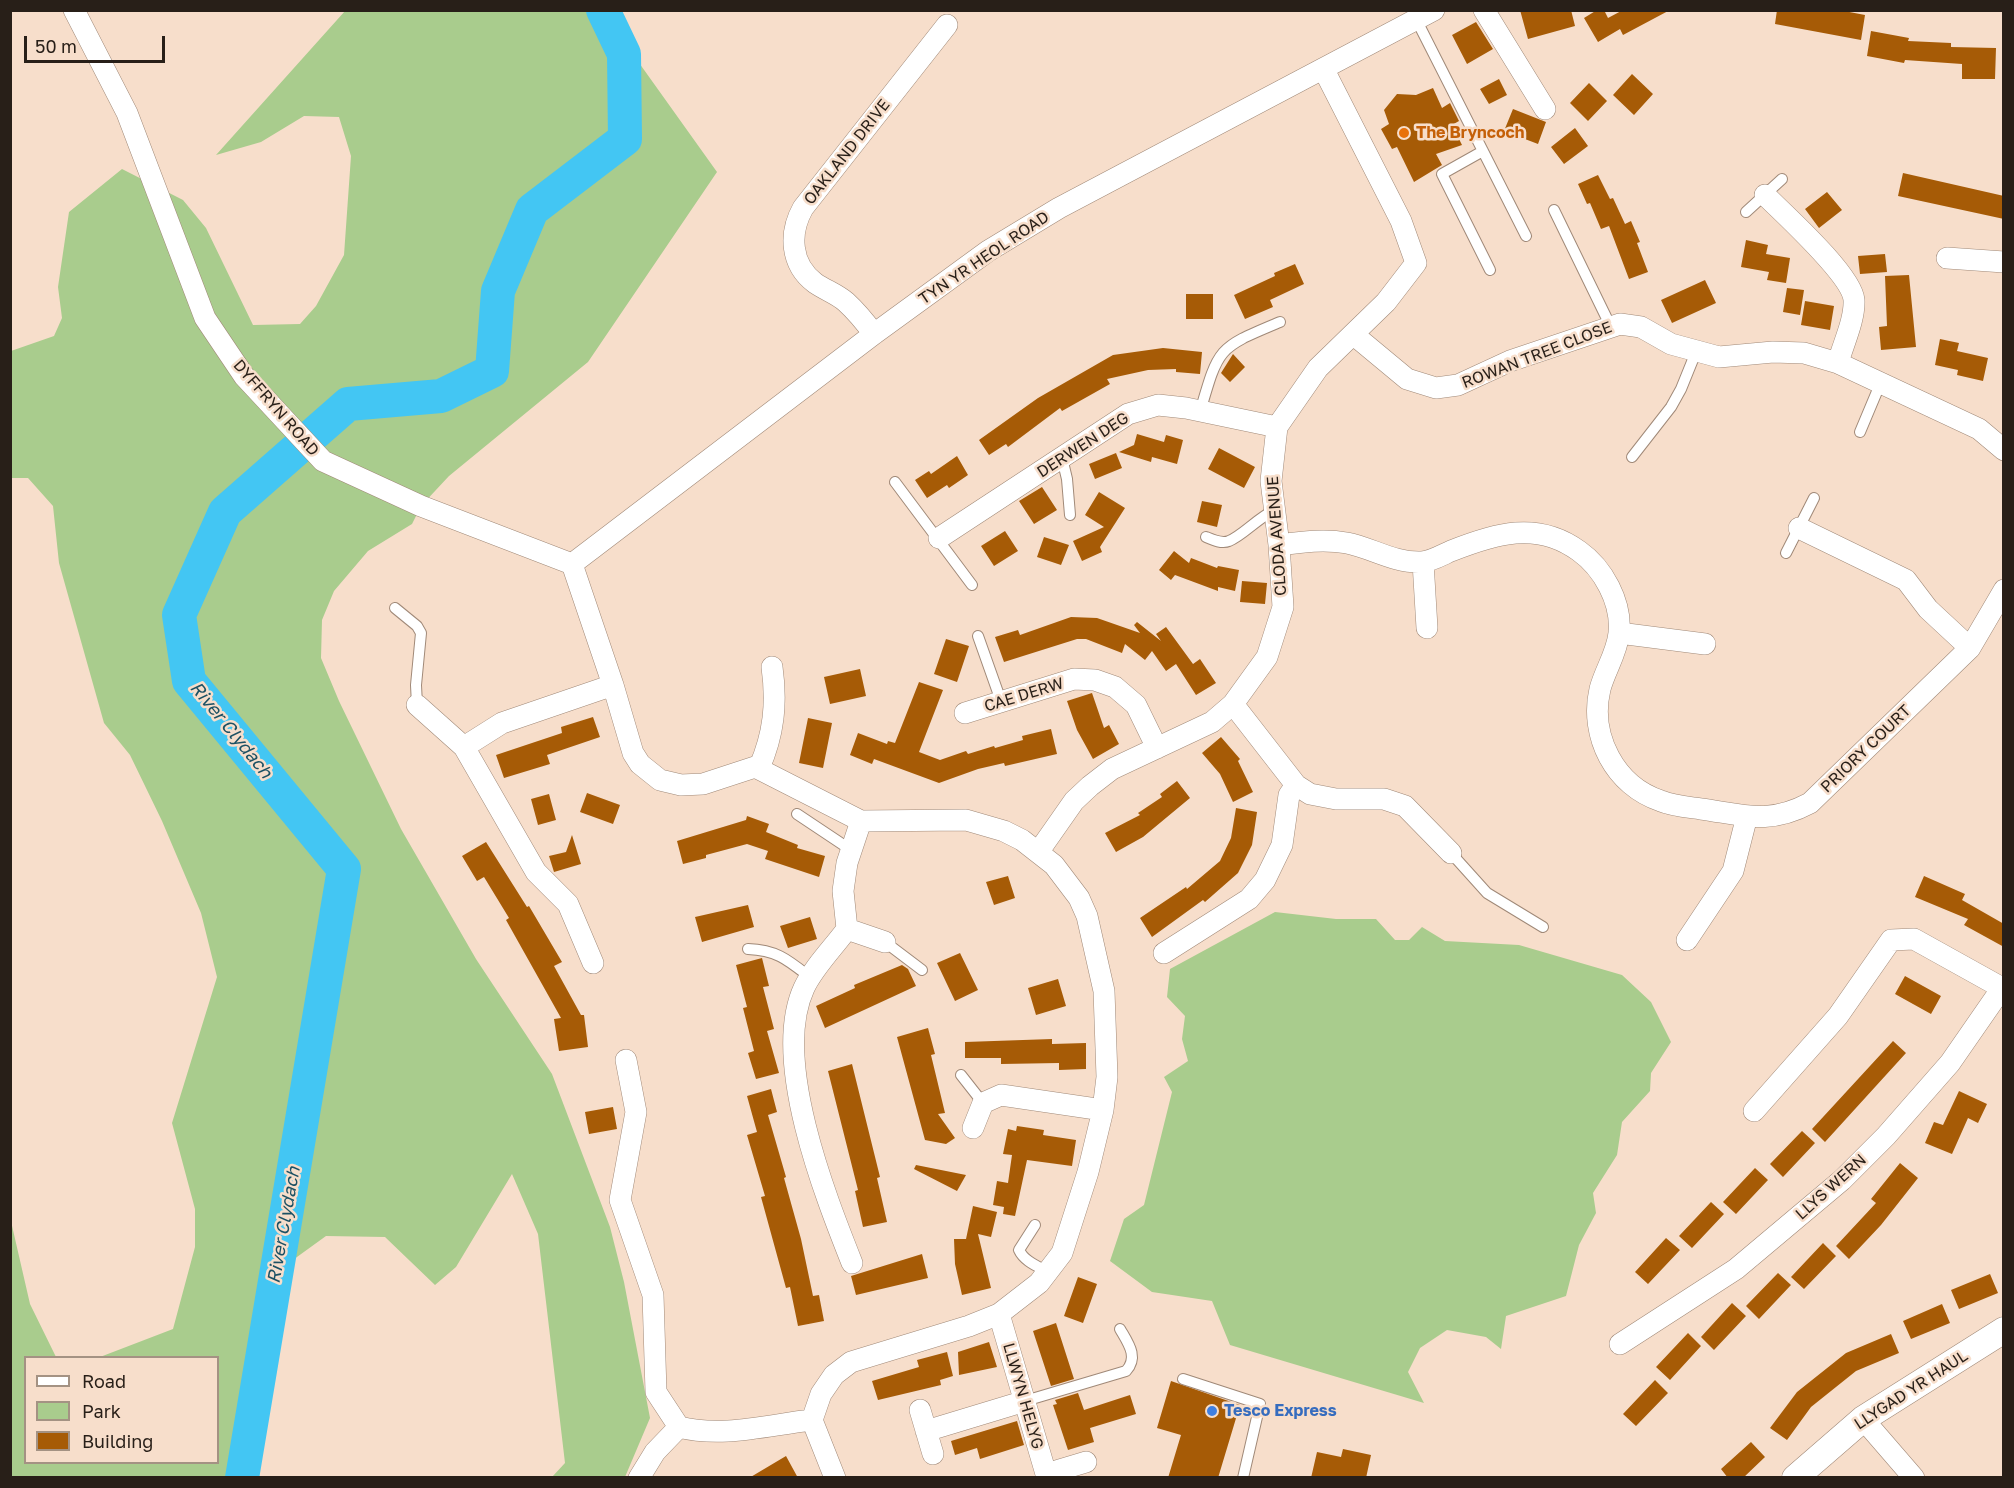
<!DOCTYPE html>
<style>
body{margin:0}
#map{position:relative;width:2014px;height:1488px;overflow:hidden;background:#f7decb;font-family:"Golos Text",sans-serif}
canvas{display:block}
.frame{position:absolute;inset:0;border:12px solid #281f18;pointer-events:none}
.legend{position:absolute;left:24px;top:1356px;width:195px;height:108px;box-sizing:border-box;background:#f7decb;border:2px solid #a49283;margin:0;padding:8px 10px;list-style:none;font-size:18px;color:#281f18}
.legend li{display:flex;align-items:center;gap:12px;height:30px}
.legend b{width:30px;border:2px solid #a49283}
.scale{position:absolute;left:24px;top:36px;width:141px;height:27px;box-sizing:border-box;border:3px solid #281f18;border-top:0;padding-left:8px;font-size:18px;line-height:21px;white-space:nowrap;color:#281f18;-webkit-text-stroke:4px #f7decb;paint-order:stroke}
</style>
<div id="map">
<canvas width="2014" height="1488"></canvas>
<div class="frame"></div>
<ul class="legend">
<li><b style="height:8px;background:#fff"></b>Road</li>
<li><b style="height:16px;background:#a9cc8d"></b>Park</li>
<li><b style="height:16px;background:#a65b06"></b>Building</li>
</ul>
<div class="scale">50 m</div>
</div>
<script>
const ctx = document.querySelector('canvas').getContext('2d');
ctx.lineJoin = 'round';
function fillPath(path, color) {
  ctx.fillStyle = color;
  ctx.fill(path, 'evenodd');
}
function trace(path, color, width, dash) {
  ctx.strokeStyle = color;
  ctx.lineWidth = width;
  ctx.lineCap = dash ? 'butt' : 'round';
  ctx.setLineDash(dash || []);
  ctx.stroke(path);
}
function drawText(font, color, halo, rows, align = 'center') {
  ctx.font = font + ' "Golos Text",sans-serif';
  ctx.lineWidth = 5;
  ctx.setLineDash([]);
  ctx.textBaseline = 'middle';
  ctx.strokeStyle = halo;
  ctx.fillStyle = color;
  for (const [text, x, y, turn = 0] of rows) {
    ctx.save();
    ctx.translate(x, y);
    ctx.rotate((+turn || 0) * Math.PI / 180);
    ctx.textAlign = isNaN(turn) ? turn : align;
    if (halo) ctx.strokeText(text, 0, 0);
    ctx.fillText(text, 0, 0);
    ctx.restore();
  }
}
fillPath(new Path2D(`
 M345,11h257l115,161 -129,190 -139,114 -28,30 -9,18 -44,27 -34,40 -12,29 -1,38 18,43 62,128 75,130 76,115 58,153 14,55 26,136 -25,59h-73l13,-14 -27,-229 -26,-60 -56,93 -21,18 -50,-48 -59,-1 -65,47 -31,194h-219l-1,-260 20,87 26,53 -30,1v104h192v-104l-118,-1 73,-28 22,-82v-38l-23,-86 45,-146 -16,-64 -39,-92 -32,-66 -26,-32 -45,-160 -6,-57 -25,-28h-17v-127l43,-15 8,-18 -4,-31 11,-75 53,-43 61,31 23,28 47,97 47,-1 16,-18 28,-51 7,-99 -12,-39 -35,-1 -43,26 -45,13z
 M1275,912l61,7h40l19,21h14l13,-13 23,14 74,4 103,30 29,27 20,40 -20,31 -1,18 -28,31 -5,33 -24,38 3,20 -17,32 -13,51 -60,20 -5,33 -15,-12 -39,-7 -27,18 -12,24 16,31 -194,-58 -18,-44 -60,-9 -42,-31 14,-42 20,-14 28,-113 -8,-15 24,-16 -6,-22 3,-23 -18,-19 3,-28z`), '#a9cc8d');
trace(new Path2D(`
 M242,1478l102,-609 -155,-188 -10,-66 46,-103 123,-108 93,-8 51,-25 6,-80 34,-81 93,-71 -1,-85 -21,-44`), '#43c6f3', 34);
fillPath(new Path2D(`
 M1520,10h51l4,16 -47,13z
 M1597,10h7l4,8 15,-8h47l-47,25 -3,-6 -22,13 -14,-24z
 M1777,10h62l26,5 -4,25 -86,-16z
 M1476,22l17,27 -26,15 -15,-29z
 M1871,31l38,7 -1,3 43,2v4l45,1 -1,31h-33v-15l-57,-4 -1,3 -37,-7z
 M1632,74l21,20 -19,21 -21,-20z
 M1499,79l8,16 -18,9 -9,-15z
 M1589,83l18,18 -19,20 -18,-18z
 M1433,88l9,20 8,-5 9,18 -7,4 10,20 -26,9 6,11 -28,17 -17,-35 -5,2 -11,-20 8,-5 -5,-14 13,-16 19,1z
 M1513,109l33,13 -8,22 -34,-13z
 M1575,128l13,18 -24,18 -13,-17z
 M1903,173l101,23v23l-106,-23z
 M1598,175l12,24 3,-1 12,26 6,-3 9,21 -3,1 11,29 -19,7 -20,-53 -8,3 -11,-26 -3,1 -9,-20z
 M1827,192l15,18 -23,18 -14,-19z
 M1746,240l22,5 -2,9 24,4 -4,25 -19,-3 2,-8 -28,-5z
 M1885,254l2,18 -27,2 -2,-18z
 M1295,264l9,20 -34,16 3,7 -28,12 -11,-24 41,-19 -1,-3z
 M1909,275l7,72 -35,3 -2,-23 8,-1 -2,-50z
 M1705,280l11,23 -44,20 -11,-23z
 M1787,288l17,2 -4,25 -17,-3z
 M1186,294h27v25h-27z
 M1805,301l29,5 -4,24 -29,-5z
 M1940,339l19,4 -2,8 31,7 -5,23 -26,-6 1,-5 -23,-5z
 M1163,348l39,4 -2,22 -24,-2v-3l-28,1 -41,9 3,5 -48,27 -2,-3 -52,39 -2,-3 -17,11 -10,-15 59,-42 75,-43z
 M1233,354l12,13 -15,15 -9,-9z
 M1137,434l27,8 2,-7 17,5 -6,24 -25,-7 -1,5 -32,-10 15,-7z
 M1219,448l36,19 -11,21 -36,-19z
 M1116,453l6,15 -27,11 -6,-15z
 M957,456l11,19 -19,13 -2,-3 -20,13 -12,-18 14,-9 2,3z
 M1042,487l15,23 -23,14 -15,-23z
 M1099,492l26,16 -25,39 2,5 -20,9 -9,-20 31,-14 -19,-12z
 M1202,501l20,4 -5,22 -20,-5z
 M1005,531l13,20 -24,15 -13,-20z
 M1044,537l25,8 -8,20 -24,-8z
 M1174,551l15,12 2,-5 26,10 1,-2 21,4 -4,21 -17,-4v4l-43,-16 -4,5 -12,-10z
 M1242,581l25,2 -2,21 -25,-2z
 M1071,617l26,1 43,15 -6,-8 3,-3 24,19 -5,-7 10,-7 27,37 7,-5 16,24 -20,12 -20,-31 -10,7 -14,-20 -7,9 -20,-16 -3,9 -36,-14h-9l-73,23 -9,-25 23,-7 2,5z
 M946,639l23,7 -12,36 -23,-8z
 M860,669l6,27 -36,8 -6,-27z
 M919,682l24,8 -24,62 21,8 26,-9 2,3 26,-8 1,2 28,-8 -1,-4 29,-7 6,25 -52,12 -1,-3 -26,6 -39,14 -65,-24 -2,5 -22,-9 8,-22 29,11 1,-3 7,2z
 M1092,693l12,35 5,-3 10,19 -26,15 -16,-29 -10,-29z
 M593,717l7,20 -53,18 3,9 -46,14 -8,-23 66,-22 -1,-6z
 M808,718l24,5 -9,45 -24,-5z
 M1221,737l19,22 -2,2 15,31 -20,10 -13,-28 -18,-21z
 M1177,781l13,17 -47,39 -27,15 -11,-19 35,-18 -2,-2 24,-16 -2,-3z
 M587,793l33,12 -7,19 -33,-12z
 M549,794l7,26 -18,5 -7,-26z
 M1236,808l21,4 -5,33 -14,28 -33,29 -2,-2 -51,37 -12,-19 46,-31 1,2 33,-28 11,-23z
 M747,816l22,8 -3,8 32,13 -1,3 28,8 -6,21 -54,-18 3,-8 -21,-7 -41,11v3l-23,6 -6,-23 69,-21z
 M572,835l9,29 -27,8 -5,-16 17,-4z
 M486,842l41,65 2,-1 33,56 -8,4 27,49h3l4,32 -29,4 -5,-32 7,-1 -55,-98 3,-2 -25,-41 -7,4 -15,-25z
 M1008,876l7,22 -21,7 -8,-23z
 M1924,876l41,18 -3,6 42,24v23l-40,-22 4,-6 -53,-22z
 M748,905l6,22 -52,15 -7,-25z
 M810,917l7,22 -29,9 -8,-22z
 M960,953l18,37 -23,11 -18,-38z
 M762,958l7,28 -6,1 11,42 -7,2 12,42 -23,6 -8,-26 6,-2 -11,-43 4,-1 -11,-42z
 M902,965l6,4 8,17 -91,42 -9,-22 39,-18 -1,-3z
 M1905,976l36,20 -10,18 -36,-20z
 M1058,979l8,27 -30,9 -8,-27z
 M928,1028l7,26 -4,1 14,58 -7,1 17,24 -9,6 -21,-4 -28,-103z
 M1052,1039v5l34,-1v26l-27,1v-7l-58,1v-6h-36v-16z
 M1893,1041l13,12 -81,89 -13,-13z
 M852,1064l28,113 -3,1 10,44 -24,5 -8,-36 3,-1 -30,-119z
 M771,1089l6,23 -9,3 18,62 -2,1 17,61 12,57 6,-1 5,26 -26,5 -8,-39 -4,1 -25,-91 4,-1 -18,-61 10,-3 -10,-36z
 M1959,1091l28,13 -9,19 -10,-5 -16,36 -27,-11 9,-21 9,3z
 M613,1107l4,22 -28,5 -4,-22z
 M1017,1126l27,4 -1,5 33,5 -4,26 -45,-6 -12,56 -12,-2 1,-7 -11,-2 4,-24 11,2 4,-28 -9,-1 5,-25 8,2z
 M1802,1131l13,12 -32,34 -13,-13z
 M1900,1163l18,15 -37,47 -32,34 -13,-13 40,-43 -5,-4z
 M916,1165l50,10 -9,16 -43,-22z
 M1755,1168l13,12 -32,34 -13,-12z
 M1711,1202l13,12 -32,34 -13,-12z
 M973,1206l24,6 -6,25 -13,-3 13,54 -29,7 -7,-31 -1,-25h12z
 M1666,1238l14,12 -32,34 -13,-12z
 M1823,1243l13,13 -32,33 -13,-12z
 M922,1254l6,24 -72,17 -5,-19z
 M1778,1273l13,12 -32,34 -13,-13z
 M1990,1274l8,19 -39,16 -8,-19z
 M1078,1277l19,7 -14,39 -19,-7z
 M1732,1303l14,13 -32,34 -13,-13z
 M1942,1304l8,19 -39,16 -8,-18z
 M1056,1323l18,56 -23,7 -18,-55z
 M1688,1333l13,13 -31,34 -14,-13z
 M1891,1334l8,19 -43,18 -45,36 -24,33 -17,-12 27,-36 49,-39z
 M989,1342l8,25 -38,8 -1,-23z
 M947,1352l6,24 -13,4 1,5 -63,15 -6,-19 47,-14 -2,-7z
 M1655,1380l13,13 -32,33 -13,-12z
 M1171,1381l69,24 -22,73h-50l13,-43 -24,-7z
 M1078,1393l6,17 46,-15 6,19 -46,14 4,14 -26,8 -15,-45 4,-1 -2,-4z
 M1017,1421l7,24 -44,14 -3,-11 -22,7 -4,-14z
 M1751,1442l14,15 -22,21h-15l-7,-9z
 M1343,1449l28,6 -5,23h-55l6,-26 24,5z
 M786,1456l12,22h-49z`), '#a65b06');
const service = new Path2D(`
 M1417,21l109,215
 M1483,151l-41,23 48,96
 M1554,210l56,115
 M1746,212l36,-33
 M1200,412c19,-66 18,-64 80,-90
 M1860,432l21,-50
 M1632,457l39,-50 10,-18 15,-37
 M1062,458l5,21 3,36
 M895,482l77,103
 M1206,537c7,3 16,7 23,4 13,-5 29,-23 44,-30
 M1786,553l28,-55
 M395,608l22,18 4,7 -5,52 1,20
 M978,636l23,65
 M797,814l54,36
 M1451,853l36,40 56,34
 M885,942l37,28
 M748,949c29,1 40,11 63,29
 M961,1075l22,28
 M1035,1225l-16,25c5,11 18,16 29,22
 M1183,1379l77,25 -17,74
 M1025,1401l101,-30c13,-14 2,-28 -6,-42`);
const minor = new Path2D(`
 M74,10l53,103 78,205 39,58 79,85 98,45 151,58
 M1484,10l61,99
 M1765,195c20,20 87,80 89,105 1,20 -11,44 -16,63
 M1947,258l57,4
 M874,334c-9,-12 -17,-22 -28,-32 -9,-8 -21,-12 -31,-19 -25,-19 -26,-50 -12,-75l144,-183
 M1354,335l53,44 29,9 22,-3 52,-24 110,-37 21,3 30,17 48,13 54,-5 31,1 34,10 141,66 25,21
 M1799,528l107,52 22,29 42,39 34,-58
 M939,538l189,-124 30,-9 28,3 91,19
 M1279,545c23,-3 45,-6 68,-2 25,5 47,20 74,19 9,0 21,-7 30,-11 43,-17 86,-31 128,0 24,17 43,51 40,82 -2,20 -14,37 -19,56 -11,47 15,97 61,112 12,5 26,6 40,8 43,6 68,16 109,-6l160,-155
 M1423,562l4,66
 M572,564l41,121 20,68 7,11 20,16 21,5 22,-1 52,-17 106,54 105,-1 38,11 18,9 32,25 25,33 8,18 17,75 3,86 -4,33 -15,62 -26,81 -23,30 -40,31 -30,12 -118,36 -17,13 -13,19 -9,26
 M572,564l302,-230 114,-83 71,-43 375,-198
 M1619,633l86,11
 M1233,704l63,81 14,9 26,5h48l21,7 46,47
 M417,705l47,42 72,125 32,32 25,59
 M965,713l109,-34 21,1 20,7 21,18 21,43
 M464,747l38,-24 111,-38
 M759,768c15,-34 18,-65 13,-101
 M1039,851l35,-50 16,-15 22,-17 100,-47 21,-18 34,-47 16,-50 -4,-62 -8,-64 6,-54 41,-59 68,-66 30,-39 -15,-42 -77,-151
 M847,929l38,13
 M1687,940l46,-69 14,-55
 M1164,953l85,-54 16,-19 17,-35 7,-50 7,-10
 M626,1060l10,52 -16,88 33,95 3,97 23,35c44,11 88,-2 133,-7
 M1754,1111l84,-95 53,-76 23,-1 90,50
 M973,1128l10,-25 18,-8 102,15
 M852,1263c-27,-68 -81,-204 -48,-275 9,-20 29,-40 43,-59l-4,-38 4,-28 14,-42
 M999,1314l47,160 40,-12
 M1620,1344l116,-75 106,-89 44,-44 64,-73 52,-75
 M920,1410l13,44
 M1863,1419l51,59
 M812,1420l23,58
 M926,1431l99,-30
 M639,1478l16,-26 24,-25`);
const tertiary = new Path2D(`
 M1795,1478l68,-59 141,-89`);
trace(service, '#a08978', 12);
trace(minor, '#a08978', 22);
trace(tertiary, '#a08978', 27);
trace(service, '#fff', 10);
trace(minor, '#fff', 21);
trace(tertiary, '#fff', 26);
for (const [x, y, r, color] of [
 [1404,133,6,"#e8710a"],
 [1212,1411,6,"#3f7fe0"]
]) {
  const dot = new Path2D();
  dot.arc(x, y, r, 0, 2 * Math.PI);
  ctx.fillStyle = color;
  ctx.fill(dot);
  trace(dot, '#f7decb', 2);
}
drawText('bold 16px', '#c56008', '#f7decb', [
 ["The Bryncoch",1416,133]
], 'left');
drawText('16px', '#281f18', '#f7decb', [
 ["OAKLAND DRIVE",847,152,-52],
 ["TYN YR HEOL ROAD",984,258,-34],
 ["ROWAN TREE CLOSE",1537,355,-21],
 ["DYFFRYN ROAD",276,408,49],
 ["DERWEN DEG",1083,445,-33],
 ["CLODA AVENUE",1277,536,-94],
 ["CAE DERW",1024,695,-17],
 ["PRIORY COURT",1866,749,-44],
 ["LLYS WERN",1831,1187,-42],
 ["LLYGAD YR HAUL",1911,1390,-33],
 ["LLWYN HELYG",1023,1396,74]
]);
drawText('bold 16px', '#366cbe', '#f7decb', [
 ["Tesco Express",1224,1411]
], 'left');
drawText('italic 18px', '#1c5164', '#f7decb', [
 ["River Clydach",231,730,51],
 ["River Clydach",284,1225,-80]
]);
</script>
